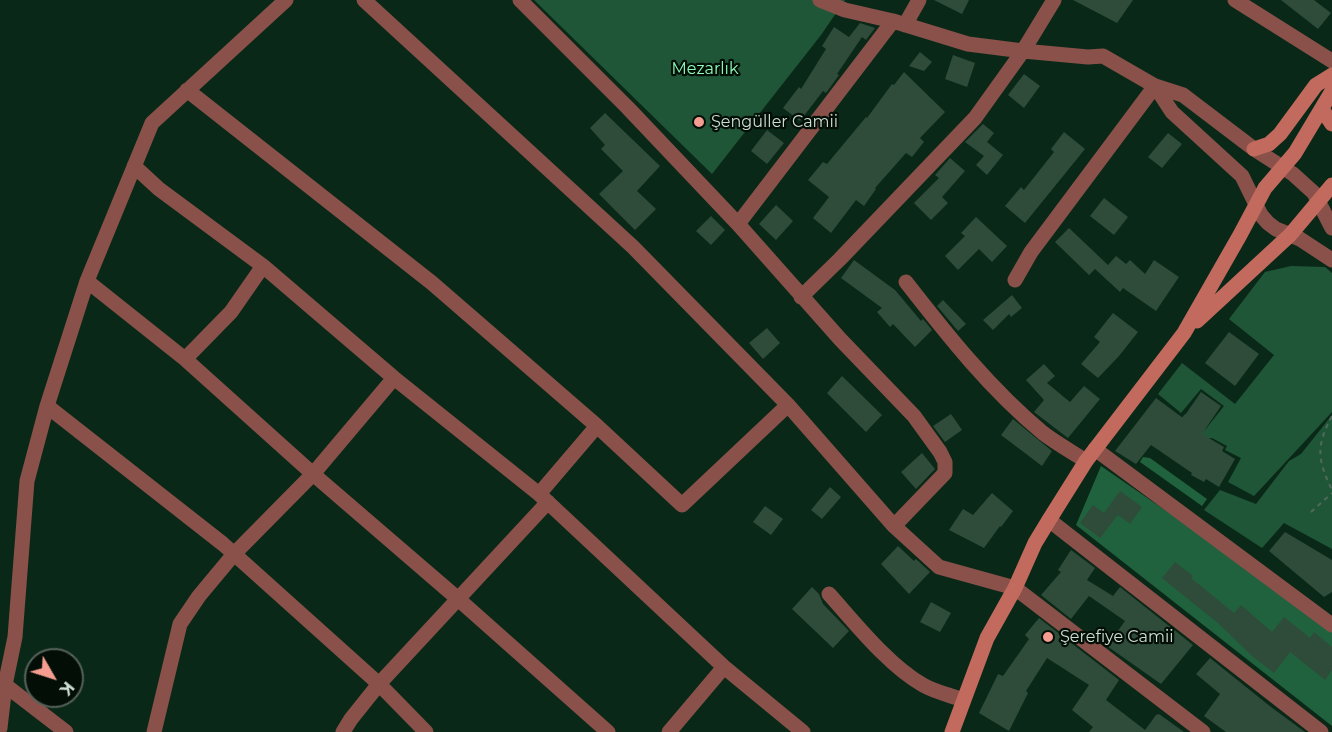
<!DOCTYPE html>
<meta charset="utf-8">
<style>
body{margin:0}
#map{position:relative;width:1332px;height:732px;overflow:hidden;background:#0a2817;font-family:Montserrat,sans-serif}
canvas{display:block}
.north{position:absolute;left:24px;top:648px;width:60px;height:60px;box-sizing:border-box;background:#030e07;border:2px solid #546159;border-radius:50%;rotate:129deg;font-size:16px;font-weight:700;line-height:24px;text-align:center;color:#cdded3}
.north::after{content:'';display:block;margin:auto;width:21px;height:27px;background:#f59d90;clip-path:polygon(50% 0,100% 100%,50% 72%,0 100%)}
</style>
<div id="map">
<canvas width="1332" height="732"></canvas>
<div class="north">K</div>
</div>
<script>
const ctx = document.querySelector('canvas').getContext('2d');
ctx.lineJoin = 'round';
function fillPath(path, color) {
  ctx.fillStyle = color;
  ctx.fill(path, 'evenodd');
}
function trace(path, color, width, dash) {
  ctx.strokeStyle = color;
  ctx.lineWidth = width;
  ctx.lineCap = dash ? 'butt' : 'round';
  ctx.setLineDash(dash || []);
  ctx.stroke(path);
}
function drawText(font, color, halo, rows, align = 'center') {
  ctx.font = font + ' Montserrat,sans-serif';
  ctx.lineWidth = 4.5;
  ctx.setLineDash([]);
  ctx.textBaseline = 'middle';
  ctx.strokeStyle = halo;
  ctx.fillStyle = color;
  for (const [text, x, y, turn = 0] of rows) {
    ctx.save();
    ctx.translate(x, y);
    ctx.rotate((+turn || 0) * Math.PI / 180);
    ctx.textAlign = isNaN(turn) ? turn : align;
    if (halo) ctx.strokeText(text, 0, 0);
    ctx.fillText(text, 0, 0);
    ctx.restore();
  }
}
fillPath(new Path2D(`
 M534,0h311l-24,35 -109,139z
 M1291,266l34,1 7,6v139l-78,84 -26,-14 13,-24 -16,-8 2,-4 -15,-8 -11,2 -28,-12 12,-14 20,16 19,-24 -23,-17 -20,24 -23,-19 24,-31 53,41 39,-49 -45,-36 36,-47z
 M1332,415v134l-48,-26 -22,25 -58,-38 16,-20 36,14 33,-43 12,-7z`), '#205638');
fillPath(new Path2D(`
 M1143,457l7,1 57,41 -5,7 -62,-44z
 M1101,466l197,136 34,27v97l-256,-201z`), '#21623e');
fillPath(new Path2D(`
 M934,0h35l-7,14z
 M1073,0h60l-16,23z
 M1281,0h33l17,13 -13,16z
 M860,23l15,5 -9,12 -4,-3 -25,37 2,1 -13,18 -3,-2 -23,30 -17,-13 16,-21 2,2 25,-40 -4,-3 12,-19 15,10z
 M920,52l12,10 -8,9 -15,-5z
 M953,55l22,8 -8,24 -22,-8z
 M904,72l41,40 -25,26 4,4 -12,15 -6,-4 -31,35 1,1 -12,17 -8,-6 -25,33 -18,-15 16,-21 -21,-17 15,-18 4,2 39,-47 1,1 25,-34 2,1z
 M1024,74l16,12 -16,22 -16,-13z
 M605,113l55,53 -23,25 19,18 -21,21 -36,-36 24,-23 -22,-22 4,-4 -15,-17z
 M983,124l11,9 -7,9 16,13 -16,20 -11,-10 8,-9 -19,-14z
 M767,130l17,13 -17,21 -16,-13z
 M1064,132l21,17 -60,74 -20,-17 16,-19 3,3 30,-38 -3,-3z
 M1168,133l14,11 -20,24 -14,-11z
 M950,158l15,13 -23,26 6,6 -17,17 -17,-17 25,-25 -4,-3z
 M1104,198l24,19 -14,18 -24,-19z
 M776,205l17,16 -17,19 -17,-16z
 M711,216l14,14 -14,15 -15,-14z
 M976,217l31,29 -15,16 -13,-13 -21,21 -13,-14 20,-20 -4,-3z
 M1069,228l39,37 8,-9 10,8 4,-4 15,14 9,-14 25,17 -23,34 -33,-23 -3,4 -25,-23 -6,6 -34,-33z
 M854,260l41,30 26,31 2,-2 9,11 -17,17 -22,-23 -3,3 -13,-15 5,-4 -41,-30z
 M1012,295l10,13 -11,9 -2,-3 -16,16 -10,-10z
 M943,300l23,24 -8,7 -21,-25z
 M1113,313l25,19 -19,24 -21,22 -17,-14 19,-22 -6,-5z
 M767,328l13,15 -17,16 -14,-16z
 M1229,332l30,22 -24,32 -30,-23z
 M1044,364l11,12 -8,7 23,19 14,-16 16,13 -32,39 -34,-26 10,-12 -18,-20z
 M842,376l40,39 -16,17 -39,-39z
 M1201,392l20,14 -19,28 22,13 -2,4 13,8 -16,28 -13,-8 -2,3 -13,-7 1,-2 -41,-28 -15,19 -21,-13 41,-53 27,20z
 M951,414l11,16 -17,12 -12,-16z
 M1013,419l39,32 -10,15 -41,-31z
 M922,453l13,16 -19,20 -15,-17z
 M830,487l11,10 -19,22 -11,-9z
 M1120,491l22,16 -12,17 -12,-9 -18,23 -20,-15 13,-18 11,8z
 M992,493l21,18 -12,16 -1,-1 -16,22 -35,-18 14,-21 10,6z
 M765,506l18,13 -12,16 -18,-13z
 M1285,532l47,28v32l-8,5 -55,-46z
 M898,546l16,15 2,-2 14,13 -21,22 -28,-30z
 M1071,550l24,18 -8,12 26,16 7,-9 73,58 -32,39 -54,-38 18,-25 -36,-25 -18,23 -30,-24 20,-23 -3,-2z
 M1175,562l18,14 -2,2 43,35 7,-8 31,27 12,-15 26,21 4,-6 18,15v23l-7,10 -35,-28 -16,21 -22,-17 -33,-32 -57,-46z
 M812,587l7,7 4,10 26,27 -16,17 -41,-39z
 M931,602l20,11 -11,19 -20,-10z
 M1039,618l80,62 -13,20 39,30 11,-15 3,-1 25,18h-95l4,-5 -21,-17 17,-25 -42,-27 -21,33 2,2 -19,38 -30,-18 19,-39 5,2 26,-37 -4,-4z
 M1210,658l61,49 34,25h-79l-22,-16 16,-22 -24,-20z`), '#2e4c39');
trace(new Path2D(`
 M1332,416c-16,30 -15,43 0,74
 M1311,512l21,-19`), '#50695b', 2, [4.5, 4.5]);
trace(new Path2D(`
 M364,0l269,247 155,158 106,121 45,41 76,21 188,144
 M520,0l108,108 110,116 102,115 74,77 26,36 5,10v11l-51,53
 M820,0l25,10 48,11 75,23 55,7 65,6 15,-1 52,30 28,9 71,54 39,25 21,19 18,35
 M1235,0l97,61
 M905,25l14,-25
 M1155,86l17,26 70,64 19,39 7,8 8,6 24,10 32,21
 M187,90l245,193 165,143 85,79 106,-100
 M134,166l25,23 104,77 131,112 145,116 185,173 79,65
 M738,224l155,-203
 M1015,280l16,-28 124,-166
 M87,281l98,78 128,115 144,124 151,134
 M906,282c42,54 84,107 137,151 13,10 29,19 43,28
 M801,297l39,-38 135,-141 48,-67 31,-51
 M185,359l46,-47 32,-46
 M47,406l176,138 156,140 47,48
 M1095,449l237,176
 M539,494l58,-68
 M1049,520l272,212
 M829,594c26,29 60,72 94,91 12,7 27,10 40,15
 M5,685l61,47
 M0,728l5,-43 10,-48 12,-156 20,-75 40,-125 65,-158 134,-123
 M154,732l26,-108 19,-28 35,-42 79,-80 81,-96
 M343,732l8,-13 28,-35 169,-182
 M669,732l55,-65`), '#895149', 15);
trace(new Path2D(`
 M1322,109l10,15
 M1254,149l15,-5 11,-10 36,-49 16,-10
 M1197,321l93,-86 42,-50
 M952,732l35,-94 28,-50 20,-45 14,-23 37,-59 98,-128 56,-98 25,-47 30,-35 37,-62`), '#c36a5e', 15);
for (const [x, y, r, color] of [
 [699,122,6,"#f59d90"],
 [1048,637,6,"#f59d90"]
]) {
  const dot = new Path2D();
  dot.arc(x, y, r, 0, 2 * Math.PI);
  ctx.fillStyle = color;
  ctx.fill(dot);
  trace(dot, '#030e07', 2);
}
drawText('16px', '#8bfbb8', '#030e07', [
 ["Mezarlık",705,69]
]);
drawText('16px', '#cdded3', '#030e07', [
 ["Şengüller Camii",711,122],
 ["Şerefiye Camii",1060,637]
], 'left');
</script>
